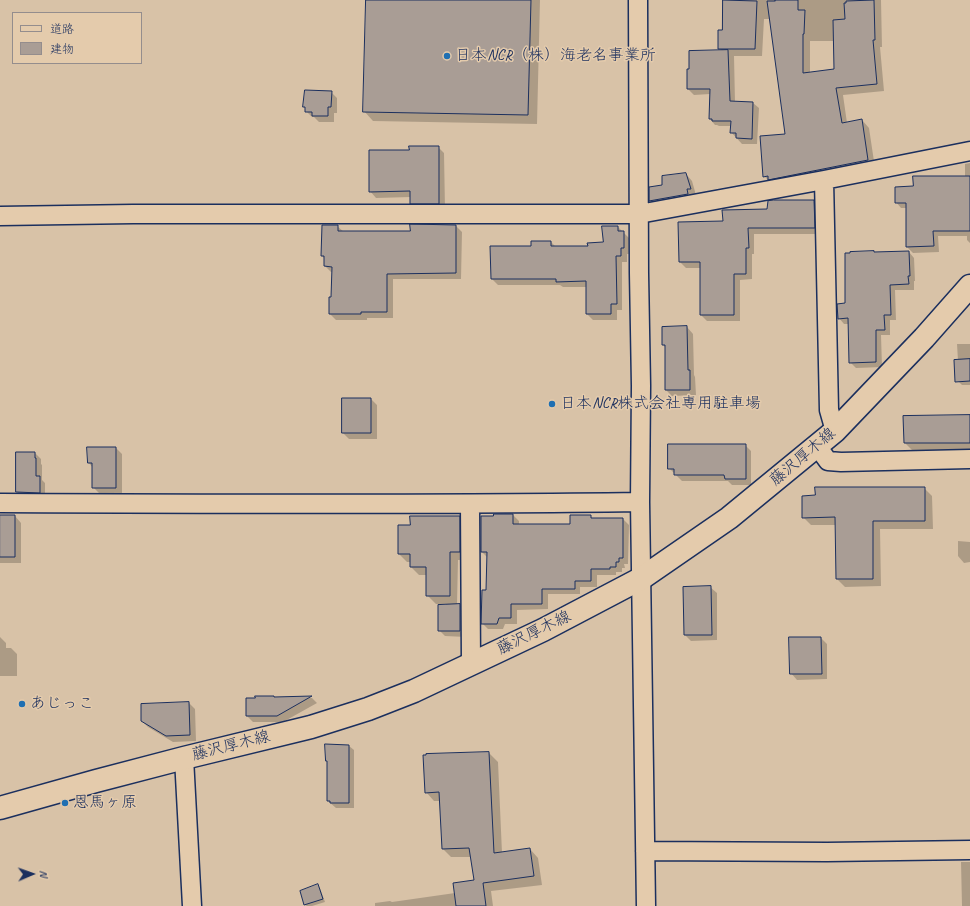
<!DOCTYPE html>
<meta charset="utf-8">
<style>
body{margin:0}
#map{position:relative;width:970px;height:906px;overflow:hidden;background:#d8c2a7;font-family:Caveat,"Klee One",sans-serif}
canvas{display:block}
.legend{position:absolute;left:12px;top:12px;width:130px;height:52px;box-sizing:border-box;background:#e4cbac;border:1px solid #948d8d;margin:0;padding:5px 7px;list-style:none;font-size:12px;color:#1b2f5e}
.legend li{display:flex;align-items:center;gap:8px;height:20px}
.legend b{width:20px;border:1px solid #948d8d}
.north{position:absolute;left:12px;top:854px;width:40px;height:40px;-webkit-text-stroke:3px #e4cbac;paint-order:stroke;rotate:88deg;font-size:11px;font-weight:700;line-height:16px;text-align:center;color:#1b2f5e}
.north::after{content:'';display:block;margin:auto;width:14px;height:18px;background:#1b2f5e;clip-path:polygon(50% 0,100% 100%,50% 72%,0 100%)}
</style>
<div id="map">
<canvas width="970" height="906"></canvas>
<ul class="legend">
<li><b style="height:5px;background:#e4cbac"></b>道路</li>
<li><b style="height:11px;background:#a99d95"></b>建物</li>
</ul>
<div class="north">N</div>
</div>
<script>
const ctx = document.querySelector('canvas').getContext('2d');
ctx.lineJoin = 'round';
function fillPath(path, color) {
  ctx.fillStyle = color;
  ctx.fill(path, 'evenodd');
}
function trace(path, color, width, dash) {
  ctx.strokeStyle = color;
  ctx.lineWidth = width;
  ctx.lineCap = dash ? 'butt' : 'round';
  ctx.setLineDash(dash || []);
  ctx.stroke(path);
}
function drawText(font, color, halo, rows, align = 'center') {
  ctx.font = font + ' Caveat,"Klee One",sans-serif';
  ctx.lineWidth = 3;
  ctx.setLineDash([]);
  ctx.textBaseline = 'middle';
  ctx.strokeStyle = halo;
  ctx.fillStyle = color;
  for (const [text, x, y, turn = 0] of rows) {
    ctx.save();
    ctx.translate(x, y);
    ctx.rotate((+turn || 0) * Math.PI / 180);
    ctx.textAlign = isNaN(turn) ? turn : align;
    if (halo) ctx.strokeText(text, 0, 0);
    ctx.fillText(text, 0, 0);
    ctx.restore();
  }
}
fillPath(new Path2D(`
 M367,0h173l-3,124 -164,-3 -9,-10z
 M724,0h157l1,47h-2l4,44 -41,4 4,28 15,-3 7,8 6,40 -103,16 -8,-8 22,-41 -16,-116h-6l-2,37h-28l1,46 18,1 6,5 -2,36h-15l-11,-12 1,-6h-13l-2,-1h-2l-5,-6v-25l-16,1 -6,-6 34,-38 -3,-3 4,-17zM810,41h24l1,29 -25,3z
 M331,92l6,6v15h-3v9h-15l-5,-5h-2l-6,-6v-2l-2,-2z
 M438,147l6,6 1,56h-28l-6,-6v-6l-35,1 -6,-7 40,-40z
 M970,163v80l-3,-3v-4h-29l1,16 -26,1 -6,-6v-39h-6l-5,-6 18,-15 51,-10v-13z
 M686,174l6,7 4,14 -40,12 -6,-6v-13l13,-2z
 M814,201l6,6v27h-66v20h-2v25l-12,1v41h-33l-6,-6v-47h-15l-6,-6 -1,-39 45,-1 44,-12z
 M323,226h14l7,6h67l45,-6 6,6 -1,47h-68v39h-26v2h-31l-6,-6 2,-16 1,-26h-2l-6,-6v-7l-3,-3z
 M618,227l11,11 1,16h-3v8h-5v48h-5v10h-24l-6,-6v-27h-24l-3,-2h-62l-6,-6 40,-32 19,-5 5,5h33l15,-4z
 M909,252l5,6 1,23h-1v9h-19l1,30h-6v15h-9l1,32 -26,1 -6,-6 -1,-38h-5l-5,-6 7,-14z
 M687,327l6,7 1,41 1,2 1,18 -24,1 -6,-6v-42l-3,-3z
 M957,344h13v41h-8l-6,-6 2,-18z
 M371,399l6,6v34h-28l-6,-6z
 M970,416v36h-56l-9,-9 -1,-26z
 M745,445l6,6v34h-19l-4,-4h-46l-13,-13z
 M116,448l6,6v40h-22l-7,-7v-19l-4,-5z
 M17,453h18l6,6v5l1,1v15l3,3v15h-22l-6,-6z
 M924,488l8,8 1,33h-53l1,57 -36,1 -8,-8 -1,-54h-25l-8,-8z
 M513,515l6,6v4h52l19,-9 3,3h30l6,6 -1,39h-4l1,4h-3v4h-6v3h-19v12h-17v7h-32v15l-31,1v14h-12l-2,5h-15l-6,-6 5,-32 1,-33 -6,-6v-35z
 M0,516h15l6,7v40h-21z
 M459,517l8,8 1,35h-10l-1,45h3l6,6v26l-21,-1 -6,-6 7,-26h-10l-9,-9v-20h-8l-8,-8v-5h-4l-8,-8 12,-28z
 M958,541l12,1v20l-6,1 -6,-7z
 M710,587l7,6v47l-26,1 -6,-6z
 M0,637l6,6v5h5l6,6v22h-17z
 M821,638l6,6v35l-30,1 -6,-7z
 M275,698h37l5,5 -34,19h-30l-6,-6z
 M189,703l6,6 1,32 -23,1 -25,-15 -6,-6z
 M349,746l5,4v58h-18l-8,-7v-40z
 M489,753l9,9 4,91 28,-4 8,9 4,27 -51,6 2,15h-118v-3l15,-2 2,1 63,-9 20,-12 -3,-24h-21l-8,-8 -2,-48h-7l-8,-9z
 M961,862h9v44h-8z
 M318,885l2,3 5,14 -13,4h-5l-2,-1 -4,-14z`), '#0003');
const building = new Path2D(`
 M366,0h165l-3,115 -165,-3z
 M723,0l34,1 -2,48h-37v-19h4z
 M775,0h23v10h7l-1,24h-1v39l31,-4 -1,-49 12,-1 -1,-16h2v-2l28,-1 1,40h-2l4,44 -41,4 6,35 20,-4 6,41 -100,20v-4l-5,1 -3,-41 25,-2 -18,-133h8z
 M728,50l2,51 23,1 -1,37 -16,-1v-5h-6l1,-12h-19v-2h-3l1,-30h-23v-20h2v-18z
 M305,90l27,1 -1,16h-3v9h-16v-4h-7v-5h-2z
 M409,146h30v58h-29v-13l-41,1v-42h40z
 M686,173l5,16h-4l1,5 -39,7v-14l13,-2v-9z
 M913,176h57v55h-37l1,15 -28,1v-44h-11v-16l18,-1z
 M774,200h40l1,28h-67l1,20h-3v26h-12v41h-34v-53h-21l-1,-40 45,-1 -1,-11 45,-1 1,-8z
 M410,224l46,1v48l-69,1v38h-26v2h-32v-17h2l1,-30 -8,-1v-10h-3l1,-31h16v6h72z
 M602,226h16v5h6v17h-3v8h-5l1,48h-6v10h-25v-33l-30,1v-3h-65l-1,-33h41v-5h20v5h37l-1,-3 16,-1z
 M874,251v1l35,-1 1,25h-2l1,8 -19,1 1,30h-7l1,15h-9v32l-27,1 -1,-45 -10,1 -1,-15 8,-1v-50h5v-1z
 M687,326l1,44h2v20h-25v-45h-3v-18z
 M970,359v22l-15,1 -1,-22z
 M342,398h29v35h-29z
 M970,415v28h-66l-1,-27z
 M668,444h78v35h-21l-1,-4h-50v-6h-6z
 M87,447h29v41h-24v-25h-4z
 M16,452h19v6h1v18h4v17l-24,-1z
 M815,487h110v34h-52v58h-37l-1,-62 -33,1v-22l13,-1z
 M494,514h19v10h57v-9h21v3h32v40h-4v4h-3v5h-6v2h-19v12h-16v8h-33v15h-31v14h-12l-2,6h-16l1,-34h4l1,-38h-6v-36h12z
 M0,515h15v42h-15z
 M410,516h50v36h-10v44h-24v-29h-16v-13h-12v-29h12z
 M711,586l1,49h-28l-1,-48z
 M460,604v27h-22v-26z
 M789,637h32l1,37h-32z
 M255,696h19v1l38,-1 -35,20h-31v-18h9z
 M189,702l1,33 -24,1 -25,-15v-17z
 M325,744l24,1v58h-19v-2h-3v-40h-1z
 M489,752l5,101 36,-5 4,28 -51,7 3,23h-30l-3,-23 21,-3 -5,-32 -27,1 -3,-57 -14,1 -2,-38h3v-1z
 M318,884l5,15 -19,6 -4,-14z`);
fillPath(building, '#a99d95');
trace(building, '#1b2f5e', 1);
const minor = new Path2D(`
 M638,0l1,273 2,113 -1,116 6,404
 M824,180l5,230 6,21
 M0,216l133,-2h506l185,-34 146,-29
 M817,446l11,15 13,1 129,-3
 M0,503c213,1 427,2 640,-1
 M470,504l1,159
 M184,758l8,148
 M645,851l182,1 143,-2`);
const primary = new Path2D(`
 M0,808l96,-27 88,-23 127,-31 57,-18 46,-18 129,-61 99,-52 87,-60 106,-87 89,-93 46,-52`);
trace(minor, '#1b2f5e', 21);
trace(primary, '#1b2f5e', 25);
trace(minor, '#e4cbac', 18);
trace(primary, '#e4cbac', 22);
for (const [x, y, r, color] of [
 [447,56,4,"#1f6fb2"],
 [552,404,4,"#1f6fb2"],
 [22,704,4,"#1f6fb2"],
 [65,803,4,"#1f6fb2"]
]) {
  const dot = new Path2D();
  dot.arc(x, y, r, 0, 2 * Math.PI);
  ctx.fillStyle = color;
  ctx.fill(dot);
  trace(dot, '#e4cbac', 1.5);
}
drawText('16px', '#1b2f5e', '#e4cbac', [
 ["日本NCR（株）海老名事業所",455,56],
 ["日本NCR株式会社専用駐車場",560,404],
 ["あじっこ",30,704],
 ["恩馬ヶ原",73,803]
], 'left');
drawText('16px', '#1b2f5e', '#e4cbac', [
 ["藤沢厚木線",803,457,-40],
 ["藤沢厚木線",534,633,-26],
 ["藤沢厚木線",231,746,-14]
]);
</script>
